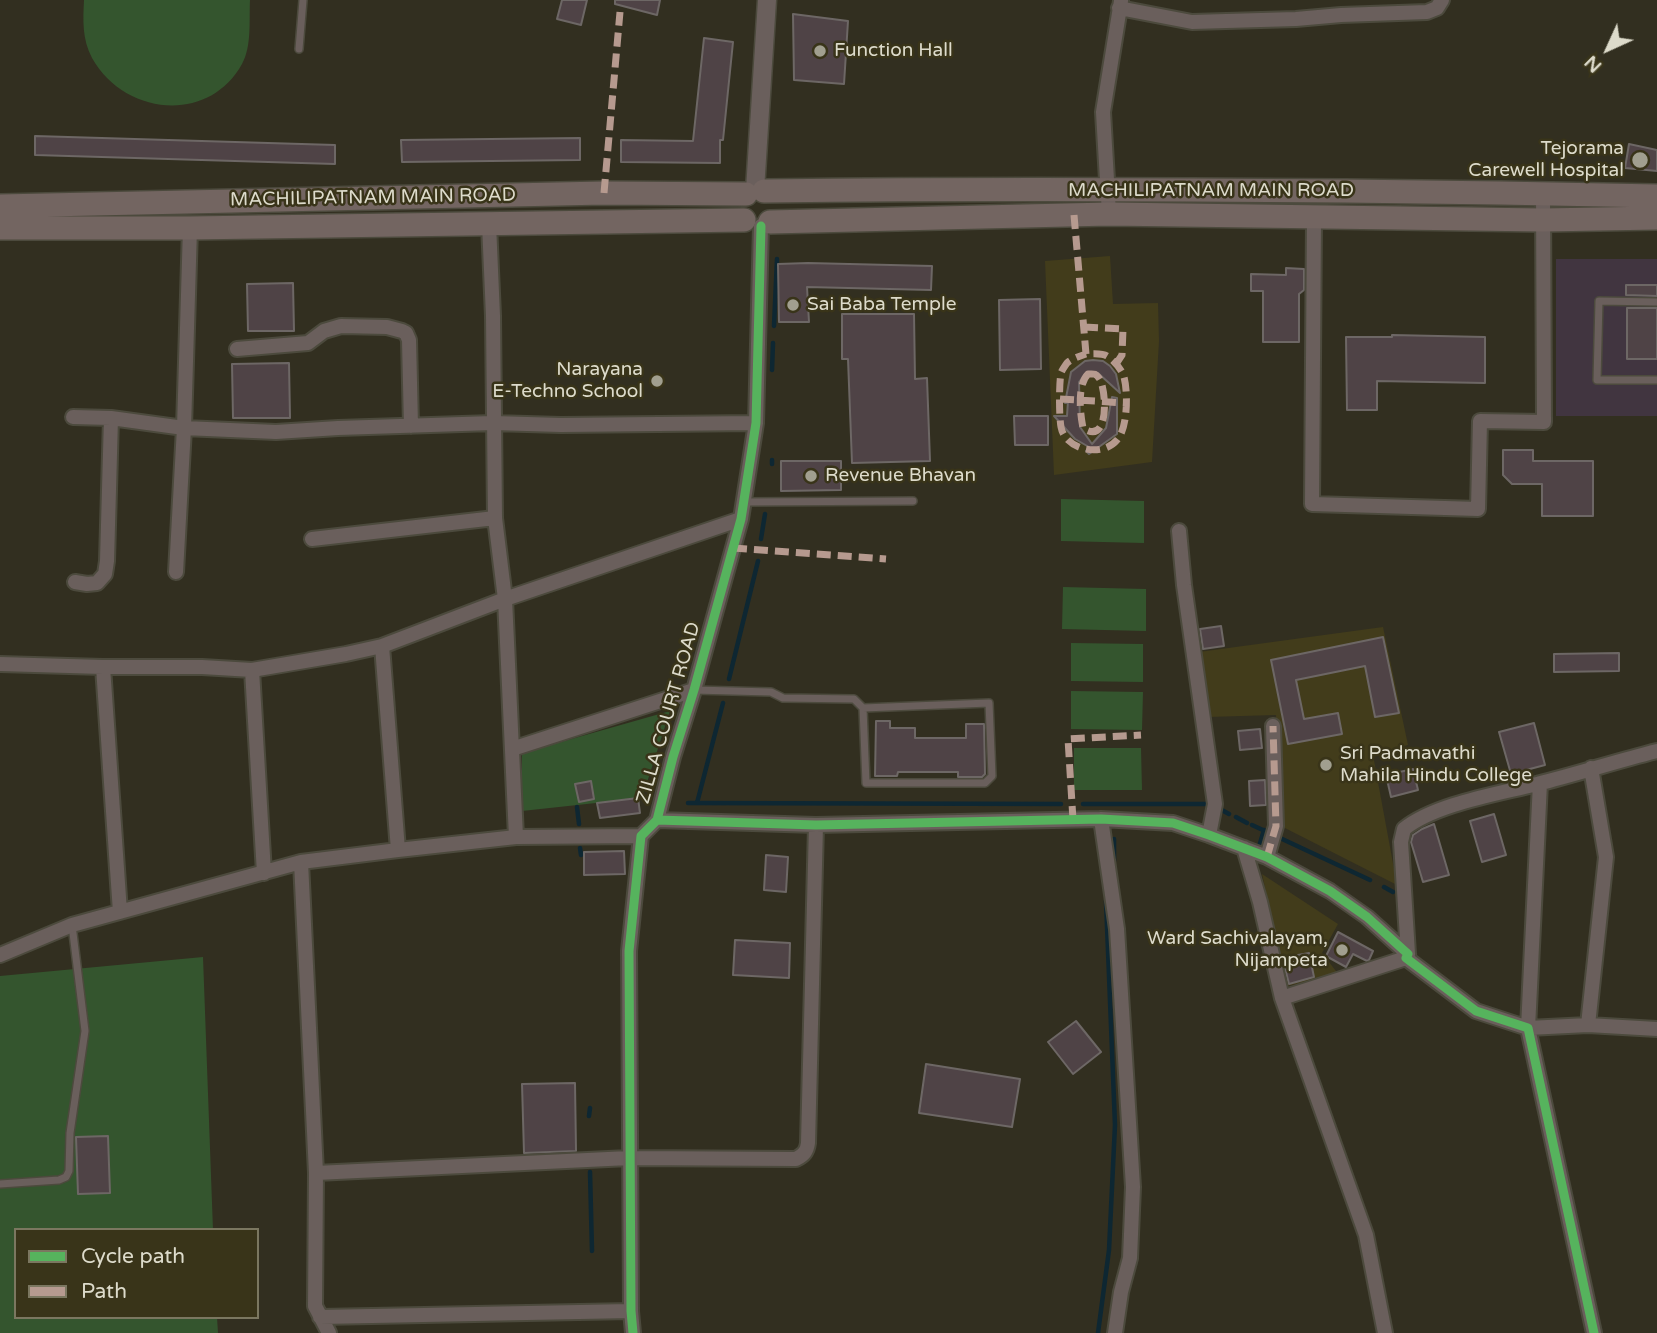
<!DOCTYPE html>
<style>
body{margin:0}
#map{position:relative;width:1657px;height:1333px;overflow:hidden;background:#322f20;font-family:"Varela Round",sans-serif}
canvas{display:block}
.legend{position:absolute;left:14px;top:1228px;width:245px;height:91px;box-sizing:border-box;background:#393419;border:2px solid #7b7760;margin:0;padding:9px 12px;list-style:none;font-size:21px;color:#dddbcb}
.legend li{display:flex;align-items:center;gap:14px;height:35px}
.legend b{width:35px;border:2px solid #7b7760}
.north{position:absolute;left:1573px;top:14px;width:70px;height:70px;-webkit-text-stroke:5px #393419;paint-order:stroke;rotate:225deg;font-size:19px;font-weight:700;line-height:28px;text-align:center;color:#dddbcb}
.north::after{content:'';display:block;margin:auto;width:24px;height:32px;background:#dddbcb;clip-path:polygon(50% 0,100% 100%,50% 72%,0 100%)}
</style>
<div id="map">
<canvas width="1657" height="1333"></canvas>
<ul class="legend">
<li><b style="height:9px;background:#56b35d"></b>Cycle path</li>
<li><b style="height:9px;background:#b69a8f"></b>Path</li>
</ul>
<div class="north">N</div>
</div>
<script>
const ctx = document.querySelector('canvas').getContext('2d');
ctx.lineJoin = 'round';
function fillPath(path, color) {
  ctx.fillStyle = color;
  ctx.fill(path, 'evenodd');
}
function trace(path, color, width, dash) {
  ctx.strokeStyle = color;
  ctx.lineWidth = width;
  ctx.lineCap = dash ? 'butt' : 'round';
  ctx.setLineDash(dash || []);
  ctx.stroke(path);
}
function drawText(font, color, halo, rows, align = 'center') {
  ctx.font = font + ' "Varela Round",sans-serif';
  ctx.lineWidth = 5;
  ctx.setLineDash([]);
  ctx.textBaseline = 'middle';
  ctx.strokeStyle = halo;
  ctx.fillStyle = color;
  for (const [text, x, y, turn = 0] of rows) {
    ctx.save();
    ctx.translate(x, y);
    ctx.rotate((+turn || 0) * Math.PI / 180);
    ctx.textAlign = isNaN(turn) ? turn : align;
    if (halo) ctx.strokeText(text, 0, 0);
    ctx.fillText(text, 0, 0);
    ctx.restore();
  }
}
fillPath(new Path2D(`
 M1110,256l3,48 45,-1 1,38 -7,121 -98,13 -9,-214z
 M1383,627l25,118 -35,10 24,130 -116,-59 -5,-111 -68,2 -9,-65z
 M1262,874l76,50 -16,29 17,22 -52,11z`), '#423c1b');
fillPath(new Path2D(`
 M1556,259h101v157h-101z`), '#413540');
fillPath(new Path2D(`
 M84,0h166c-1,20 2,46 -8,64 -34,61 -118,51 -150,-6 -10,-19 -9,-38 -8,-58z
 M1061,499l83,2v42l-83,-2z
 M1063,587l83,2v42l-84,-2z
 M1071,643l72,1v38l-72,-1z
 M1071,691l72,1 -1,38 -71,-1z
 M670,711l-28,87 -120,13v-58z
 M1074,748h67l1,42h-68z
 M203,957l10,273h-197v87h201l1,16h-218v-357z`), '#34552e');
trace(new Path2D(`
 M774,326l3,-67
 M772,370l1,-27
 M772,464v-4
 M761,539l4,-25
 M729,679l29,-118
 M688,803l373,1
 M697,803l26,-100
 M1083,804h126
 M577,807l2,17
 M1220,809l9,5
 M1236,817l11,6
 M1252,825l13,6
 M1280,838l90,42
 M1114,839v22
 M1259,847l5,-17
 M580,848l1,7
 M1384,887l9,5
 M589,1116l1,-8
 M590,1172l2,79
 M1098,1333l11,-83 6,-125 -9,-224`), '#0e2732', 4.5);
const building = new Path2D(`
 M562,0h25l-6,25 -24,-6z
 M615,0h45l-3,15 -42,-11z
 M793,14l55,7 -4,63 -50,-4z
 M704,38l29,4 -10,98h-3v23l-99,-1v-22l72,1z
 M35,136l300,9v19l-300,-9z
 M580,138v22l-178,2 -1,-22z
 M1629,144l28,6v21l-32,-3z
 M808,263l124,3 -1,24 -124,-3 2,35h-30l-1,-58z
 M1286,268l18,1v21l-5,4v48h-36v-51h-12v-17l35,1z
 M293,283l1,48h-46l-1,-47z
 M1626,285h31v11l-31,-1z
 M1040,299l1,70 -41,1 -1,-70z
 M1627,308h30v51h-30z
 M842,314h72l1,65 12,-1 3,83 -78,2 -4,-104h-6z
 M1392,335l93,2v46l-108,-2v29h-30l-1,-73h46z
 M1093,360l10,1 7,5 6,8 4,19 -22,-20 -6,-1 -6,1 -7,9 1,45 12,17 14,-16 6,-31 5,1v36l-21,15 2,3 -3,-2 -6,4 -3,-3 3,-4 -14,-8 -21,-23h13l1,-15 -2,2h-1l6,-31 14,-11z
 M289,363l1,55h-57l-1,-54z
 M1014,416h34v29h-33z
 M1503,450h30v11h60v55h-51v-32h-30l-9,-9z
 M781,461h60v29l-60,1z
 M1221,626l3,20 -21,3 -3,-20z
 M1383,637l16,76 -24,4 -10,-51 -69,14 8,39 34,-6 4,21 -54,10 -17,-84z
 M1619,653v18l-65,1v-18z
 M876,721h14v7h25v10h51v-14h18l1,50 -3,3h-24v-5h-60l-1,4h-22z
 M1534,723l11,42 -34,9 -12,-42z
 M1260,729l2,19 -22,2 -2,-19z
 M1413,769l5,21 -27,7 -5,-22z
 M1265,780l1,25 -16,1 -1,-25z
 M591,781l3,18 -15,3 -4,-18z
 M638,798l2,15 -40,5 -3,-15z
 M1494,814l12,41 -24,7 -12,-41z
 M1434,824l15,51 -26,7 -12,-40 2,-7 9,-6z
 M624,851l1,23 -41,1v-23z
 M766,855l22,2 -2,35 -22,-2z
 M1338,932l35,19 -4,9 -2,1 -14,-7 -7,13 -20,-11z
 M735,940l55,3 -1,35 -56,-3z
 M1309,953l5,24 -25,7 -5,-20 15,-3 -1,-6z
 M1076,1021l25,31 -28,22 -25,-32z
 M926,1064l94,15 -8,48 -93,-14z
 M575,1083l1,68 -52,2 -2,-69z
 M108,1136l2,57 -32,1 -2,-57z`);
fillPath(building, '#4f4346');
trace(building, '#6d6765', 2);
const service = new Path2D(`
 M299,49l4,-49
 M1657,302l-58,-1 -2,79h60
 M744,502l169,-1
 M694,690l77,2 12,6 71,1 9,9 126,-5 3,73 -7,7h-119l-3,-75
 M0,1184l59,-4 7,-3 3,-6 1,-38 15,-102 -13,-106`);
const minor = new Path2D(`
 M1119,8l73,14 104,-3 45,-4 86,-3 10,-4 5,-8
 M1109,214l-6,-102 18,-111
 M1314,218l-2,286 166,5 2,-88 64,1 -1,-228
 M489,224l4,92 2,202 10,81 11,238
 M237,349l71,-6 16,-12 17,-5 46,1 15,4 4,2 3,7 2,86
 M73,417l38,1 73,10 92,4 62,-4 155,-5 68,2 195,-2
 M1179,531l5,54 31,219 -6,31
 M312,539l183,-21
 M176,572l8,-144 6,-200
 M75,582l12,2 10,-1 8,-9 2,-13 4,-143
 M382,646l16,204
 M0,664l103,3
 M252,670l12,203
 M512,749l182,-59
 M1540,783l-12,245 60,-3 69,4
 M1101,819l16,110 16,258 -3,71 -9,34 -6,41
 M657,820l159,5 285,-6 72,4 36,12 58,22 63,34 37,26 41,37 -2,4 70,53 52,17 66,305
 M1244,848l16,54 22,96 84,237 19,98
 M1267,857l9,-31 -3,-100
 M301,862l15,311 -1,133 14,27
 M120,912l-17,-245h99l50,3 94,-16 36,-8 123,-47 236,-80
 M1408,954l-7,-112 3,-13c31,-25 94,-35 133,-45 40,-10 80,-23 120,-33
 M0,955l72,-30 229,-63 97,-12 118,-13 125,-1
 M1282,998l124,-40
 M1588,1025l18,-168 -15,-89
 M316,1173l313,-15 167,1c8,-4 11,-8 12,-16l8,-318
 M320,1317l311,-6
 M633,1333l-2,-22 -2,-360 12,-115 16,-16 16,-63 21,-67 47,-171 15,-96 5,-197`);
const tertiary = new Path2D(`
 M755,190l12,-190`);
const primary = new Path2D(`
 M764,191c298,-3 596,-1 893,5
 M0,206l604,-13 142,1
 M770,222l339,-8 434,6 114,-2
 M0,228h190l554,-8`);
trace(service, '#4c4a3d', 10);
trace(minor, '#4c4a3d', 18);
trace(tertiary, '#4c4a3d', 21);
trace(primary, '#4c4a3d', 26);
trace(service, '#6a5f5c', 7);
trace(minor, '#6a5f5c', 14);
trace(tertiary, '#6a5f5c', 18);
trace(primary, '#736561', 23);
trace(new Path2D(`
 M604,193l16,-181
 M1074,215l12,139c6,0 16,-1 21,2 7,4 15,14 17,21 4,15 4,51 -7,63 -15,18 -52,10 -56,-13 -2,-11 -2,-43 0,-54 1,-3 4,-7 6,-10 4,-4 13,-7 19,-9
 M1084,327l39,2 -1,26 -6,9
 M1088,374c6,0 7,-1 11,4 7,8 12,69 -16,50 -3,-15 -6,-43 5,-54z
 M1060,399l66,4
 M733,548l153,11
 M1073,820l-5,-81 73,-4
 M1267,857l9,-31 -3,-100`), '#b69a8f', 7, [14, 7]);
trace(new Path2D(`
 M657,820l159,5 285,-6 72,4 36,12 58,22 63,34 37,26 41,37 -2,4 70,53 52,17 66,305
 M633,1333l-2,-22 -2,-360 12,-115 16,-16 16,-63 21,-67 47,-171 15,-96 5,-197`), '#56b35d', 9);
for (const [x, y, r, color] of [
 [820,51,7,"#a19f8f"],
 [1640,160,9,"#a19f8f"],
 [793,305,7,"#a19f8f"],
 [657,381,7,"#a19f8f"],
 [811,476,7,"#a19f8f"],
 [1326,765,7,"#a19f8f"],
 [1342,950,7,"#a19f8f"]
]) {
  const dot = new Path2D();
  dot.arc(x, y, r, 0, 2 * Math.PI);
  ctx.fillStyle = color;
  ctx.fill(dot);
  trace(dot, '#393419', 2.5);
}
drawText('19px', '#dddbcb', '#393419', [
 ["Function Hall",834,51],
 ["Tejorama",1624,149,"right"],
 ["Carewell Hospital",1624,171,"right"],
 ["Sai Baba Temple",807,305],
 ["Narayana",643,370,"right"],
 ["E-Techno School",643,392,"right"],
 ["Revenue Bhavan",825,476],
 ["Sri Padmavathi",1340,754],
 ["Mahila Hindu College",1340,776],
 ["Ward Sachivalayam,",1328,939,"right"],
 ["Nijampeta",1328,961,"right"]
], 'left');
drawText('19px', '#dddbcb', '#393419', [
 ["MACHILIPATNAM MAIN ROAD",1211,191],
 ["MACHILIPATNAM MAIN ROAD",373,198,-1],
 ["ZILLA COURT ROAD",669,713,-74]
]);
</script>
